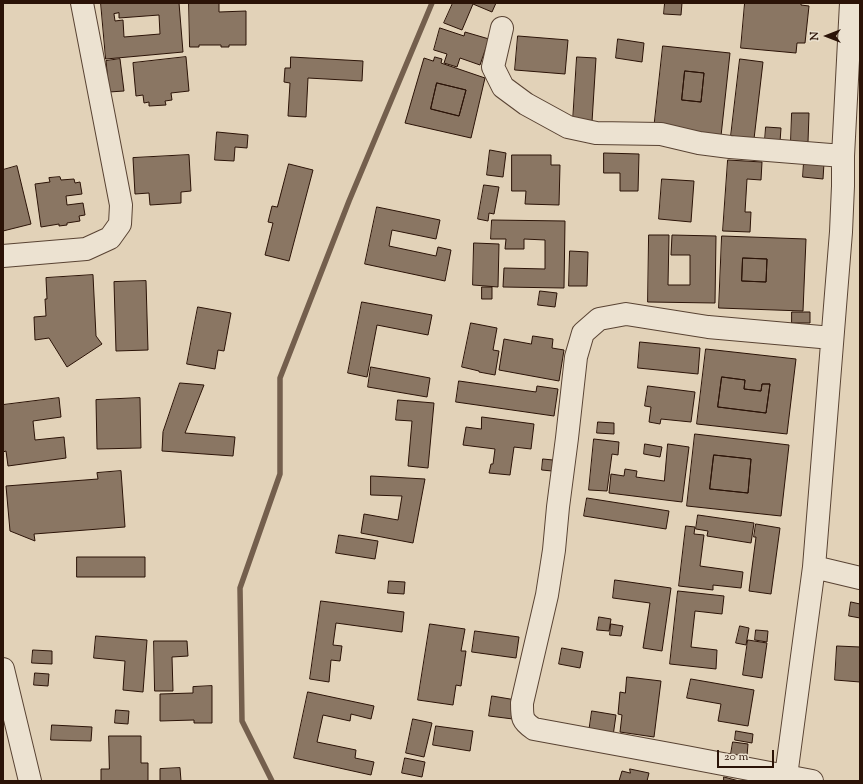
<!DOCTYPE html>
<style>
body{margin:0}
#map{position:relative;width:863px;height:784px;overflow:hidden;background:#e2d2b8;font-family:"Sorts Mill Goudy",serif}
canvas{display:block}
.frame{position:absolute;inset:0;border:4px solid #2b1307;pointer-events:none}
.north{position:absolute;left:807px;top:16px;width:40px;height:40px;-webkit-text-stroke:3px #ece2d1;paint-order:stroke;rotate:270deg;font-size:11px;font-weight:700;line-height:16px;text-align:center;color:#2b1307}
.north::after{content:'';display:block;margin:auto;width:14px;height:18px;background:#2b1307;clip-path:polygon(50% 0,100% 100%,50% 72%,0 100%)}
.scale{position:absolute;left:717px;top:750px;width:57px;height:18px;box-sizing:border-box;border:2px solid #2b1307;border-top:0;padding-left:5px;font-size:12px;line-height:14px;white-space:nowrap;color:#2b1307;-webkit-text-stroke:3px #ece2d1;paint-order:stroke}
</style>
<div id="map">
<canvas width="863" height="784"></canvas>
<div class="frame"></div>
<div class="north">N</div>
<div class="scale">20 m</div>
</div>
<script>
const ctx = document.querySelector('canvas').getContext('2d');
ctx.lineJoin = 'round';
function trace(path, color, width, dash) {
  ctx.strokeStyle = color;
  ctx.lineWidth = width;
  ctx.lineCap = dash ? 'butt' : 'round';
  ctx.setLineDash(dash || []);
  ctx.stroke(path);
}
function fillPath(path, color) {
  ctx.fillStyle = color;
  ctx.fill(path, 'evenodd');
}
trace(new Path2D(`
 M272,781l-30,-60 -2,-133 40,-114v-96l69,-177 83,-198`), '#745f4d', 5.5);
const building = new Path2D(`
 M101,3h78l4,49 -77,7zM119,13v5l40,-3 1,19 -36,3 -1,-17 -8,1 -1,-7z
 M189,3h30v9l27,-1v34h-17v2h-8v-2h-22v2h-9z
 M453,3h43l-4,9 -19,-8 -11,26 -18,-7z
 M665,3h17l-1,12 -17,-1z
 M745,3h56v2l8,1 -4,37h-8l-1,10 -55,-5z
 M440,28l24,8 1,-4 24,7 -9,26 -20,-7 -3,9 -13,-4 3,-9 -13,-4z
 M518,36l50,4 -3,34 -50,-4z
 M618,39l26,4 -2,19 -26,-4z
 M663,46l67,7 -9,83 -67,-7zM685,71l19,2 -3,29 -19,-2z
 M186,57l3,34 -18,2 1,7 -7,1 1,4 -17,1v-4l-5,1 -1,-8 -7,1 -3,-33z
 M291,57l72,4 -1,20 -54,-3 -2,39 -18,-1 2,-33 -6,-1 1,-14h5z
 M435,57l7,2 -1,4 44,15 -14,60 -66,-15 19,-65 9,3zM437,83l29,7 -7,26 -28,-7z
 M577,57l19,1 -4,64 -19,-1z
 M120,59l4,32 -15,1 -3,-31z
 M740,59l23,3 -9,77 -23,-3z
 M685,71l19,2 -3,29 -19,-2z
 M437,83l29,7 -7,26 -28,-7z
 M792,113h17l-1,29 -17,-1z
 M766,127l15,1 -1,14 -15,-2z
 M217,132l31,3 -1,13 -12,-1 -1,14 -19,-1z
 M490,150l16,3 -3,24 -16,-2z
 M604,153l35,1 -1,37h-18v-18h-16z
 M189,155l2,36 -10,1v11l-31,2 -1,-12 -14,1 -2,-36z
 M512,155h39v10h9l-1,40 -34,-1 1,-13h-14z
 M728,160l34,2 -1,18 -14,-1 -2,33h6l-1,20 -27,-1z
 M804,162l20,1 -1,16 -20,-2z
 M289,164l24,6 -24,91 -24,-6 8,-32 -5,-1 4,-16 5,1z
 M17,166l14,58 -28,7v-61z
 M60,177l1,3 13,-1 1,4 5,-1 2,12 -16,2 1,9 16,-2 2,12 -6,1 1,5 -13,2v2l-8,1v-2l-18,3 -6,-43 15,-2 -1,-4z
 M662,179l32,2 -3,41 -32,-3z
 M484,185l15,2 -5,27 -5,-1 -1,8 -10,-2z
 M377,207l63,13 -4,19 -44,-9 -3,16 47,10 2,-9 13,3 -6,31 -80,-17z
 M492,220l73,1 -1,67 -61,-1 1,-19 41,1v-29l-21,-1v10h-19l1,-10h-15z
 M649,235h20l-1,50h22v-30h-19l1,-20 44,1 -1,67 -67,-1z
 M722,236l84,3 -3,72 -84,-3zM743,258l24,1 -1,23 -24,-1z
 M474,243l25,1 -1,43 -25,-2z
 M570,251l18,1 -1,34h-18z
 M743,258l24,1 -1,23 -24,-1z
 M93,275l3,61 6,8 -35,23 -18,-29 -14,2 -1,-23 12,-1 -1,-17h2l-1,-21z
 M146,281l2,69 -32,1 -2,-69z
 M482,287h10v12h-10z
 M540,291l17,2 -2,14 -17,-2z
 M362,302l70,13 -4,20 -51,-10 -10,52 -19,-4z
 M198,307l33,6 -7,38 -6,-1 -3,19 -28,-5z
 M792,312h18v11h-18z
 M471,323l26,5 -4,22 6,1 -4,24 -16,-3v-1l-17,-4z
 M533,336l20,3 -1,9 12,2 -5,31 -60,-11 5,-31 27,5z
 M640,342l60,6 -2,26 -60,-6z
 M706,349l90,10 -9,75 -90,-10zM722,377l23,3 -1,9 17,2 1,-7h8l-4,29 -48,-6z
 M371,367l59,11 -3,19 -59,-10z
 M722,377l23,3 -1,9 17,2 1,-7h8l-4,29 -48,-6z
 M459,381l77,11 1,-6 21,3 -4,27 -98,-14z
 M180,383l24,2 -19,48 50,4 -2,19 -71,-5 1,-19z
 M648,386l47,6 -4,30 -30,-3 -1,5 -11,-2 2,-15 -6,-1z
 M59,398l2,19 -28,4 2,19 29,-3 2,21 -58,8 -2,-15 -3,1v-47z
 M140,398l1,50 -44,1 -1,-49z
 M398,400l36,3 -6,65 -20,-2 4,-45 -16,-1z
 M482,417l52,7 -3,25 -17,-2 -4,28 -21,-2 2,-9h2l2,-15 -32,-4 3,-18 15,2z
 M598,422l16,1v11l-17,-1z
 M695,434l94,11 -8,71 -94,-10zM714,455l37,4 -3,34 -38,-4z
 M594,439l25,3 -1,13 -6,-1 -5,37 -18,-1z
 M645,444l17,3 -2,10 -16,-3z
 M668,444l21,3 -7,55 -73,-9 2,-19 13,2 1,-7 12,2 -1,6 28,4z
 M714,455l37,4 -3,34 -38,-4z
 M543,459l10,1 -1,11 -10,-1z
 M121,471l4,56 -91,7 1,7 -25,-10 -4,-45 92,-7 -1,-6z
 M371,476l54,3 -12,64 -52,-10 3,-19 34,6 4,-24 -31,-1z
 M587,498l82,13 -3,18 -82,-13z
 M698,515l56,8 -3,20 -44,-7 1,-5 -12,-2z
 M756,524l24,4 -9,66 -22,-3 7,-54h-2z
 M686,526l9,1 -1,7 10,1 -4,31 43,6 -2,16 -28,-3v5l-34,-4z
 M339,535l39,6 -3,18 -39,-6z
 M77,557h68v20h-68z
 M615,580l56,8 -9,63 -19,-3 7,-45 -37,-5z
 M389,581l16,1 -1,12 -16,-1z
 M678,591l46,5 -2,18 -27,-3 -4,36 26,3 -1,19 -46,-5z
 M321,601l83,11 -2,20 -66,-9 -3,22 9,1 -2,15 -9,-1 -2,22 -19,-3z
 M851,602l9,2v14l-11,-2z
 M599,617l12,2 -2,12 -12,-1z
 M430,624l35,5 -4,22h5l-5,35 -5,-1 -3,20 -35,-5z
 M611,624l12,2 -2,10 -11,-1z
 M740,626l9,2 -3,17 -10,-2z
 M756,630l12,1 -1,11 -12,-2z
 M475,631l44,6 -3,21 -44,-6z
 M96,636l51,4 -4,52 -20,-2 2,-29 -31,-3z
 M748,640l19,3 -5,35 -19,-3z
 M154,641h33l1,15 -16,1 1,34h-18z
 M837,646l23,1v35l-25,-2z
 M562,648l21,4 -3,16 -21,-4z
 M33,650l19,1v13l-20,-1z
 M35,673l14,1 -1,12 -14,-1z
 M627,677l34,4 -7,56 -34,-5 2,-17 -4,-1 2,-22 5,1z
 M691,679l63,11 -6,36 -30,-5 3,-17 -34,-6z
 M212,686v37h-18v-3l-34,1v-27l33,-1v-6z
 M308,692l66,14 -3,13 -20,-5 -1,7 -27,-6 -6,27 39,8 -1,8 19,4 -3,13 -77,-17z
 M492,696l24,4 -3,19 -24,-3z
 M116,710l13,1 -1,13 -13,-1z
 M592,711l24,4 -3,21 -24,-4z
 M413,719l19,4 -8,34 -18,-4z
 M52,725l40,2 -1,14 -40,-1z
 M436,726l37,5 -3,20 -37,-6z
 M736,731l17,3 -1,9 -17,-3z
 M109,736h32v27h7v18h-47v-12h8z
 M733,742l15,2 -1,12 -16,-2z
 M405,758l20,4 -3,15 -20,-4z
 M180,768l1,13h-21v-12z
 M630,769l19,4 -2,8h-28l3,-10 8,2z
 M724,777l15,4h-15z`);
fillPath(building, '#8a7663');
trace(building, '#2b1307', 1);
const minor = new Path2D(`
 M502,28l-9,39 10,20 23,17 42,23 28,6 65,1 38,9 31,4 113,9
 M3,256l83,-7 24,-11 10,-14 1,-19 -39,-202
 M814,567l46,11
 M3,669l27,112
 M784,781l2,-5 28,-209 27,-335 2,-46v-30l8,-153
 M812,781l-126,-24 -152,-28c-12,-8 -12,-11 -12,-26l25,-108 7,-45 4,-43 9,-69 9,-81 7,-24 16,-14 27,-5 82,13 124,11`);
trace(minor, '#594333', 24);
trace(minor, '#ece2d1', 22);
</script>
